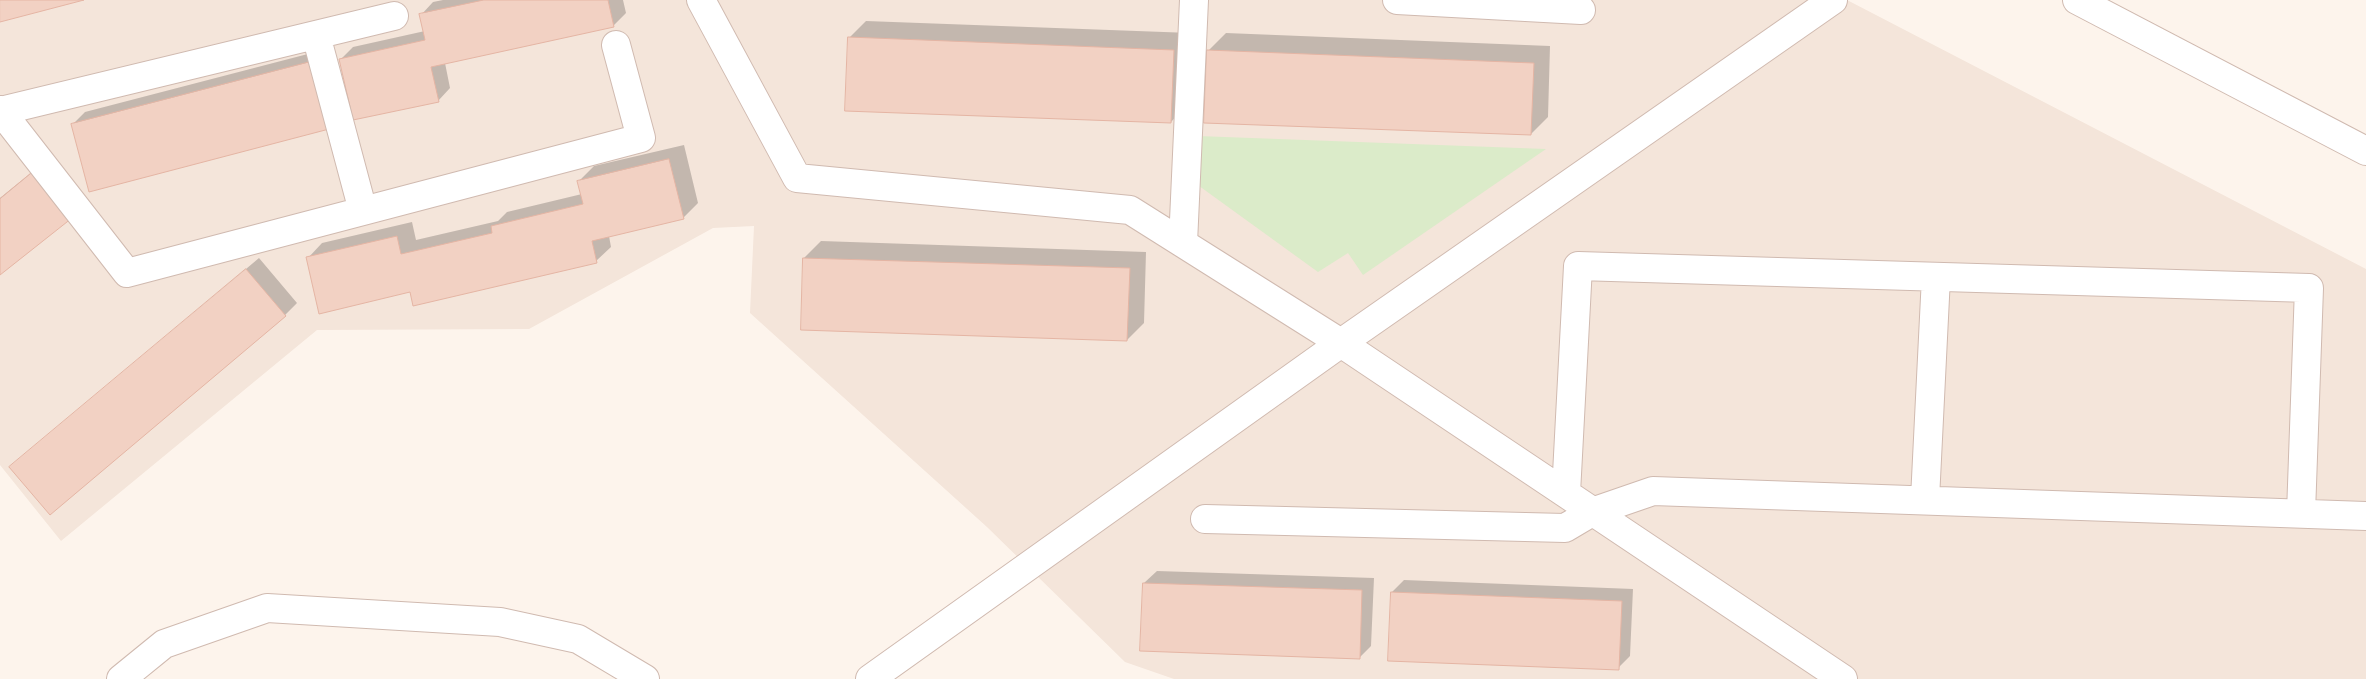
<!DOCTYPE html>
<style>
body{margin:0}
canvas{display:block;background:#fdf4ec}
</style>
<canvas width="2366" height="679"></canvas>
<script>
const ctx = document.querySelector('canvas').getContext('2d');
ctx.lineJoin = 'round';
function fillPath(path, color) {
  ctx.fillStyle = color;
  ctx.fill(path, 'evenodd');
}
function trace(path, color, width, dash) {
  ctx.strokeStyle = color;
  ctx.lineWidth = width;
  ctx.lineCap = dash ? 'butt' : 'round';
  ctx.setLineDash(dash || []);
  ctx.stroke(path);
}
fillPath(new Path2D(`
 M0,0h1847l519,269v410h-1192l-49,-17 -138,-135 -237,-214 4,-87 -41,2 -184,101 -212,1 -256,211 -61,-76z`), '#f4e5da');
fillPath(new Path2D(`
 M1198,136l348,13 -183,126 -15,-22 -30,19 -123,-89z`), '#dbebc9');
fillPath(new Path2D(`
 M443,0h180l3,13 -13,13 -168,37 5,25 -12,13 -97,-42 12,-12 72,-16 -4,-16 12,-13z
 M866,21l325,12 -3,71 -17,18 -322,-84z
 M1226,33l324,13 -2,71 -17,17 -322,-84z
 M327,49l17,65 -272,11 13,-13z
 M684,145l14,58 -15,15 -74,18 2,11 -15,14 -185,30 -103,-33 14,-15 90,-21 4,18 82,-19 9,-9 75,-18 -3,-13 15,-15z
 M47,160l-47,113v-75z
 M821,241l325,11 -2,71 -17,17 -323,-82z
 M259,258l38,45 -12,12 -274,152z
 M1157,571l217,7 -3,68 -12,12 -215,-75z
 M1404,580l229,9 -3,67 -12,12 -226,-76z`), '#0003');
const building = new Path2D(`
 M0,0h84l-84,22z
 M484,0h124l6,27 -183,40 8,35 -86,18 -14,-61 86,-19 -6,-26z
 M848,37l326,13 -3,73 -326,-12z
 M1207,50l327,13 -3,72 -327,-12z
 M314,61l19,67 -244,64 -18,-68z
 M669,159l15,60 -92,22 5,22 -184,43 -3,-14 -91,22 -13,-57 91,-21 4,18 91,-21 -1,-7 92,-22 -6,-23z
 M34,171l38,47 -72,57v-76z
 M803,258l327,10 -3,73 -326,-11z
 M246,269l40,47 -236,199 -41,-48z
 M1143,583l219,7 -2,69 -220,-8z
 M1391,592l231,9 -3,69 -231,-9z`);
fillPath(building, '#f2d1c3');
trace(building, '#e5b5a4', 1);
const minor = new Path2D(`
 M701,0l96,178 333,32 211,133 502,336
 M1397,0l184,10
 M2077,0l289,151
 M316,35l47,176
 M0,110l127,163 514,-135 -25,-93
 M1,111l393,-95
 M1183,243l11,-243
 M1566,493l12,-227 731,22 -8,225
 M1925,499l11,-222
 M1205,519l360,9 27,-16 61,-21 713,25
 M121,679l43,-35 103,-36 233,14 78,17 67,40
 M870,679l471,-336 492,-343`);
trace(minor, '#d0bab0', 30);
trace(minor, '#fff', 28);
</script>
